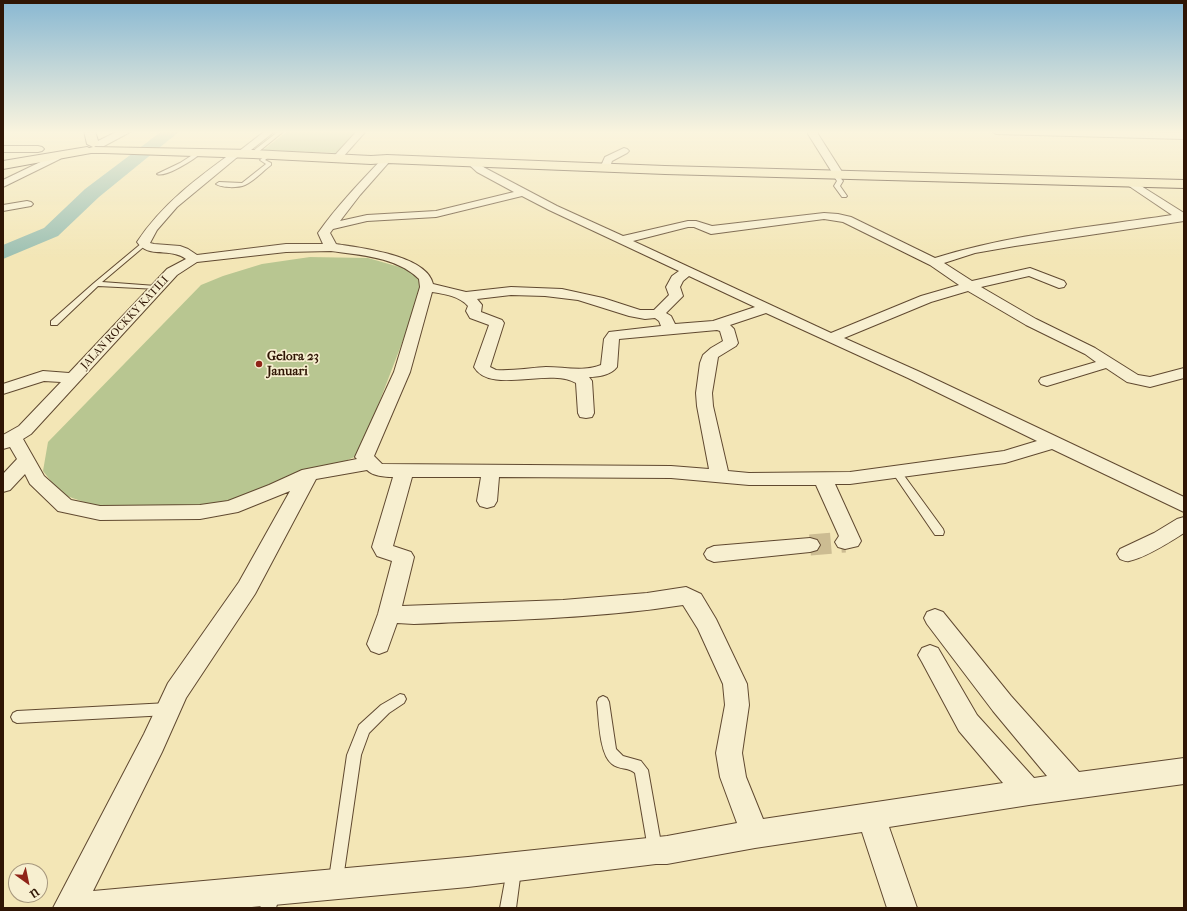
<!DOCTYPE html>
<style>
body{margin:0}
#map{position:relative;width:1187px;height:911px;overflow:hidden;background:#f3e6b6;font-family:"IM FELL French Canon",serif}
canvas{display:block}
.frame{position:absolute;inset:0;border:4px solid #2f1504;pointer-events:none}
.north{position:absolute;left:8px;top:863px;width:40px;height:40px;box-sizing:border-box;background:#f7efd0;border:1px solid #a7987e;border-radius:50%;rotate:147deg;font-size:11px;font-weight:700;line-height:16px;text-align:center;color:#2f1504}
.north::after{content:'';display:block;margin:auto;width:14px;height:18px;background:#8f2418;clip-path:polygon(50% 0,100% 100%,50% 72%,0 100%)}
</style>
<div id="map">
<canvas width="1187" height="911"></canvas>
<div class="frame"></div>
<div class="north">U</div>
</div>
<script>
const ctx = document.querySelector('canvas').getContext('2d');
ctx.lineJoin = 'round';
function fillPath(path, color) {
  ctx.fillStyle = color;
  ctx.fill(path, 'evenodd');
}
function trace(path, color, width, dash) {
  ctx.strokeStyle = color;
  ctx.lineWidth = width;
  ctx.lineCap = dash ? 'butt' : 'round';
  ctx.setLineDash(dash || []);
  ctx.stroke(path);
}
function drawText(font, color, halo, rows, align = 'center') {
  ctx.font = font + ' "IM FELL French Canon",serif';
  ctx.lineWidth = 3.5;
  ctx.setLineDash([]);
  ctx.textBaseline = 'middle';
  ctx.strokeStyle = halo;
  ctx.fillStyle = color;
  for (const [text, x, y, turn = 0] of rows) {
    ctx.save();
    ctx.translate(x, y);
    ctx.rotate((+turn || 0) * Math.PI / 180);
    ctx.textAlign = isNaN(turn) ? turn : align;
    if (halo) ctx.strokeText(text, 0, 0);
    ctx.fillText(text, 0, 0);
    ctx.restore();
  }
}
fillPath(new Path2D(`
 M288,131h70l-22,22 -73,-3z
 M310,257l58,1 42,12 15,13 -66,172 -110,48 -145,6 -43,-15 -18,-23 5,-29 153,-157 22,-9 39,-12z`), '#b8c691');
fillPath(new Path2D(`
 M162,131h18l-81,66 -41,39 -55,23v-14l41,-17 41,-39z`), '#9bbfb1');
trace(new Path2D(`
 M810,545l35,-3`), '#ccbc92', 21, [21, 10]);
const service = new Path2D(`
 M279,131h5l-27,22h-4v-2z
 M197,152l4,1c-6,6 -36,25 -44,21l23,-11z
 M267,154l4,1 -6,5 6,3v2c-8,6 -17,16 -26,20 -7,3 -23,3 -29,-1l3,-2 23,1 24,-19 -6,-4z
 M836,173l7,8 -3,5 7,10 -1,1h-4l-8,-11 3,-5 -4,-6z
 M142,243l5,1 -45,38 54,4 3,2 -1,1 -60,-3 -41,39h-6v-4l43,-38z
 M897,469l3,1 43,59 1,3 -1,3h-8l-43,-63z
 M400,694l4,1 2,4 -2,4 -15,10 -20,20 -8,22 -18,124 -2,5 -5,2 -5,-2 -2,-5 18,-124 12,-30 22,-20z
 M603,696l4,2 2,4 7,47 7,7 18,5 7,9 14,79 -2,5 -5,2 -5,-2 -2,-5 -13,-76c-6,-6 -16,-3 -23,-9 -13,-10 -13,-46 -15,-62l2,-4z
 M168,703l4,2 2,4 -2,4 -4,2 -151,8 -4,-2 -2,-4 2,-4 4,-2z
 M514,863l5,2 2,5 -5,38h-16l7,-38 2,-5z
 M272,885l5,3 3,5 -4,15h-16l7,-20z`);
const minor = new Path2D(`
 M265,131h10l-29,23h-5l-64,53 -20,23 -7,13 4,1 26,2 8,3 9,6 89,-11h37l-5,-11c19,-27 43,-52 66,-76h6l2,2 -2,2 -30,34 -20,26 27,-6 69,-4 78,-19 -37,-20 -11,-10 5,-3 14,9 72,38 66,30 65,-15h8l16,5 112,-13 14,1 13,3 84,41c77,-24 158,-31 237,-43l-46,-31 -1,-2 5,-3 54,34v8l-169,25 -40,7 -31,10 28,18 58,-13 34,13 2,3 -2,3 -5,1 -30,-12 -48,11 55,32 59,29 43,27 12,2 34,-9v10l-34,9 -23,-5 -21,-14 -59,18 -6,-2 -2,-3 2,-3 55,-16 -11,-8 -59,-29 -58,-34 -37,11 -87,36 76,34 264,125v15l-132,-63 -47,14 -155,21h-15l26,57 -3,5 -13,3 -7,-2 -3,-5 4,-6 -23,-51h-67l-78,-7 -172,-1 -2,24 -3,5 -7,2 -7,-2 -3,-5 4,-24h-69l-19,69 18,6 3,5 -12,49 161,-6 84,-7 39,-6 15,7 15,25 31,65 2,21 -7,48 4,24 17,42 240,-36 -44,-52 -37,-69 -4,-7 4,-7 8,-3 8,3 39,67 57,63 13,-2 -54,-65 -66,-87 -3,-6 3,-6 8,-3 8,3 68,84 68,76 105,-14v26l-155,21 -140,22 28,81h-30l-25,-76 -107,16 -88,16h-11l-188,23 -227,21h-188l91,-174 24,-51 71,-101 51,-91 -52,21 -38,7 -100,1 -42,-9 -28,-27 -5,-10 -15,16 -7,2v-18l14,-15 -7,-12 -7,2v-14l16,-9 42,-44 -17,-1 -41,13v-10l40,-13 26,2 98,-104 19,-10c-15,-12 -38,0 -49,-17 25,-38 59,-63 96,-90h5zM522,196l27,14 130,61 -7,5 -6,11 3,8 -15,15h-14l-37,-12 -41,-9 -51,-2 -45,5 -33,-8c-6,-29 -73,-36 -97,-40l-6,-11 3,-4 34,-8 69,-4zM824,219l19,3 87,43 29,20 -38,11 -90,37 -198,-92 55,-14h6l17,7zM331,251c29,4 66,6 88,28l1,8 -26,85 -39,85 2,2 -55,11 -33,15 -41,16 -28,4 -100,1 -29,-6 -27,-24 -21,-37 8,-5 146,-159 20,-13 89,-10zM689,276l66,31 -42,14 -38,3 -4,-8 -5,-3 17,-17 -3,-9 3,-6zM432,292c13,2 27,4 36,14l-2,5 4,7 19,7 -15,42c16,28 75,0 102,16l2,30 2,4 6,1 6,-1 2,-4 -2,-32 -3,-4c9,0 22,-2 28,-10l2,-28 98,-9 3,1 3,10 -12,7 -8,7 -3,8 -4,30 1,13 12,63 -38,-3 -289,-2 -8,-8 36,-84zM511,295l34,1 33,4 51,16 16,3 10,-1 4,3 2,5 -52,6 -5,7 -3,26c-17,7 -37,2 -55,2 -17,1 -33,4 -50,3l-6,-3 14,-44 -2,-3 -21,-8 1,-7 -5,-6zM766,313l142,65 129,63 -33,10 -154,21 -101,1 -21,-2 -15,-65 -1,-13 6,-36 18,-11 2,-3 -4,-14 -4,-4zM367,470c6,6 17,7 26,7l-21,70 5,9 15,5 -14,53 -11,30 4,7 8,3 8,-3 10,-28 17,1c90,-4 180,-5 269,-19l15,24 25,55 2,21 -9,48 4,24 17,46 -70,13 -199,21 -375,34 69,-139 24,-54 69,-104 61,-115z
 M357,131h9l-24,27h-6l-2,-2 2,-2z
 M808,131h10v3l26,41 -1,2h-8l-27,-43z
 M992,131h113l79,2v6l-188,-5z
 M624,148l3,1 2,2 -2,2 -15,8 -3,9h-8l-1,-2 5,-11z
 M57,154l5,3 -2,2 -57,28v-7z
 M27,201l4,1 2,2 -2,2 -28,5v-6z
 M1184,517v16c-14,9 -39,25 -55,28 -3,1 -6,-1 -9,-2l-3,-5 3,-5 34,-16 23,-14z
 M810,538l7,2 3,5 -3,5 -7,2 -96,10 -7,-3 -3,-5 3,-5 7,-3z`);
const tertiary = new Path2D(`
 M118,131h14l-28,15h-8l-2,-2 2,-2z`);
const primary = new Path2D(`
 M3,146h35l4,1 2,2 -2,2 -4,1h-35z
 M87,147l4,2 2,2 -2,2 -88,16v-8z`);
const trunk = new Path2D(`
 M84,131h11l4,13 -5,3 159,3 118,6 16,-1 278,11 519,14v8l-519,-14 -278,-11 -16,1 -118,-6 -149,-5h-18l-2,-2 2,-2 7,-2 -6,-3z`);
trace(service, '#604930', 2);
trace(minor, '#604930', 2);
trace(tertiary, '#604930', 2);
trace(primary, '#2f1504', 2);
trace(trunk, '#2f1504', 2);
fillPath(service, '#f7efd0');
fillPath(minor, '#f7efd0');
fillPath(tertiary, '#f7efd0');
fillPath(primary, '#f3e6b6');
fillPath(trunk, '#f3e6b6');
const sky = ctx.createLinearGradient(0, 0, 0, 259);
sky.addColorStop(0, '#89b8d2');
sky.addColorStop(0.51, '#faf4de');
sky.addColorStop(1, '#faf4de00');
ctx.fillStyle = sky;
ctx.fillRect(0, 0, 1187, 259);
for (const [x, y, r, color] of [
 [259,364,4,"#8f2418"]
]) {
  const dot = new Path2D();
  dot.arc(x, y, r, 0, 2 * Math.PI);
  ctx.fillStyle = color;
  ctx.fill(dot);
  trace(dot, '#f7efd0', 1.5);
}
drawText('11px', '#2f1504', '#f7efd0', [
 ["JALAN ROCKKY KATILI",125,323,-47]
]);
drawText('bold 13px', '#2f1504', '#f7efd0', [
 ["Gelora 23",267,357],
 ["Januari",267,372]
], 'left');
</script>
